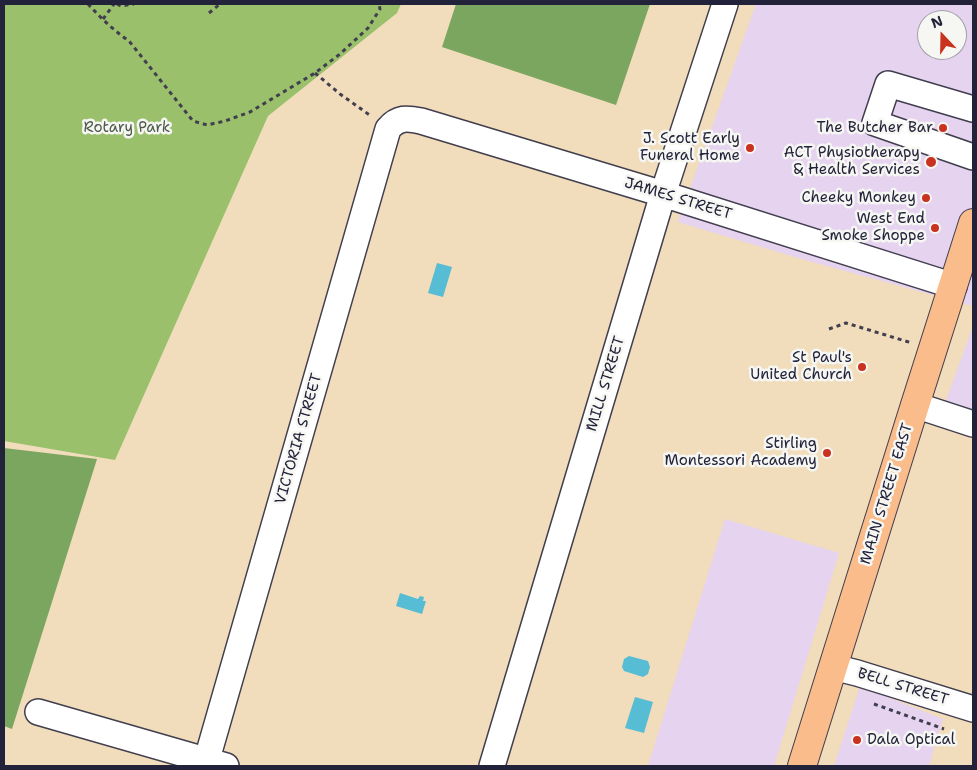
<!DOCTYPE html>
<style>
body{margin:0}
#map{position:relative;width:977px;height:770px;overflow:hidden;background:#f1dcbb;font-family:"Shantell Sans",sans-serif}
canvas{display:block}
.frame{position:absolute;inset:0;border:5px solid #22223b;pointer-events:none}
.north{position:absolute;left:917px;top:10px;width:50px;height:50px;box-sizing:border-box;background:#f6f6f2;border:1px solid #a1a1a9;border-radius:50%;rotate:339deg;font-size:14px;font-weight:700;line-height:20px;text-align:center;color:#22223b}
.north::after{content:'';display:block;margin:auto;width:18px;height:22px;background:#c8321e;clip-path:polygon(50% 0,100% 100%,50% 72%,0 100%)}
</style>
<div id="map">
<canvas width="977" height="770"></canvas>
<div class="frame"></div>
<div class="north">N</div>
</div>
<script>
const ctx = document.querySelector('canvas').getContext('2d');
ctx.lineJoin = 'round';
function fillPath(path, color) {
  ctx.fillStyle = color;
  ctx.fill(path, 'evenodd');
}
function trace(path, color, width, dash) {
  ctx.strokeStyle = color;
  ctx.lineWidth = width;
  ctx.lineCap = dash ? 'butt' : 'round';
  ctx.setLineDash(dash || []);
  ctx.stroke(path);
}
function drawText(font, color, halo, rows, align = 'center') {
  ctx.font = font + ' "Shantell Sans",sans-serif';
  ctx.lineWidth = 5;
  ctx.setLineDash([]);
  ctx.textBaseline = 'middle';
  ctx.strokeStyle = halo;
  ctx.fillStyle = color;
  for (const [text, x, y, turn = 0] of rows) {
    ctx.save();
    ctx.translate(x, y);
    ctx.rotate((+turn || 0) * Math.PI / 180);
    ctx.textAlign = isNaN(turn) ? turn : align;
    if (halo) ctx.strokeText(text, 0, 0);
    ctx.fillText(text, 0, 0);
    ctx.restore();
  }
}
fillPath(new Path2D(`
 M756,4h217v302l-168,-46 -127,-38zM927,20h30v30h-30z
 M973,326v103l-33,-12z
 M725,519l114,34 -65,213h-126z
 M860,686l83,33 -14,47h-95z`), '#e5d3f0');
fillPath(new Path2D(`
 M4,4h397l-4,9 -129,103 -153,344 -111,-19z`), '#9ac06c');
fillPath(new Path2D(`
 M456,4h194l-34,101 -174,-58z
 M4,448l93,11 -85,270 -8,-3z`), '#7ba660');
fillPath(new Path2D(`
 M437,263l15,4 -9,30 -15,-4z
 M400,593l18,6 2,-3 4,1 -1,4h3l-4,13 -26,-8z
 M629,656l19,5 2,6 -2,7 -5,3 -19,-6 -2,-4 2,-8z
 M635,697l18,5 -9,31 -19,-5z`), '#56bdd4');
const minor = new Path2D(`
 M973,109l-85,-25 -13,39 98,34
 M915,405l58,19
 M833,667l24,6 116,36
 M38,712l188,54
 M205,766l183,-637c10,-12 19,-11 33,-8l242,73 291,92
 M492,766l171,-572 62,-190`);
const major = new Path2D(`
 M802,766l113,-361 58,-182`);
trace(minor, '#413e4e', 28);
trace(major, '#413e4e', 30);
trace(new Path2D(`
 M88,4c12,13 25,26 41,37l64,80 14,4 18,-4 25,-9 65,-39 25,-19 28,-26 12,-19 -1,-5
 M117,4l4,2 13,-2
 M209,13l11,-9
 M103,19l11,-15
 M315,73l25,21 31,22
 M829,329l17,-6 66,20
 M874,704l70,25`), '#413e4e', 3, [4, 4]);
trace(minor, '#fff', 25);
trace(major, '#f9bc8a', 28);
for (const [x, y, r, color] of [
 [943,128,5,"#c8321e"],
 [750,148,5,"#c8321e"],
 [931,162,6,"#c8321e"],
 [926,198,5,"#c8321e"],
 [935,228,5,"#c8321e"],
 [862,367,5,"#c8321e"],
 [827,453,5,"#c8321e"],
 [857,740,5,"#c8321e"]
]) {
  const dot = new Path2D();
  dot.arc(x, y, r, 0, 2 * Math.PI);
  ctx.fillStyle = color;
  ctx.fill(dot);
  trace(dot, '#f6f6f2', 2);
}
drawText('15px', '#4c594c', '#f6f6f2', [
 ["Rotary Park",127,128]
]);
drawText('15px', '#22223b', '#f6f6f2', [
 ["The Butcher Bar",933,128],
 ["J. Scott Early",740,139],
 ["Funeral Home",740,156],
 ["ACT Physiotherapy",920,153],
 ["& Health Services",920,170],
 ["Cheeky Monkey",916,198],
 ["West End",925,219],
 ["Smoke Shoppe",925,236],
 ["St Paul's",852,358],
 ["United Church",852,375],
 ["Stirling",817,444],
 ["Montessori Academy",817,461],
 ["Dala Optical",867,740,"left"]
], 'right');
drawText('15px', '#22223b', '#f6f6f2', [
 ["JAMES STREET",678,199,17],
 ["MILL STREET",606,384,-73],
 ["VICTORIA STREET",299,439,-74],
 ["MAIN STREET EAST",887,494,-73],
 ["BELL STREET",903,687,17]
]);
</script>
